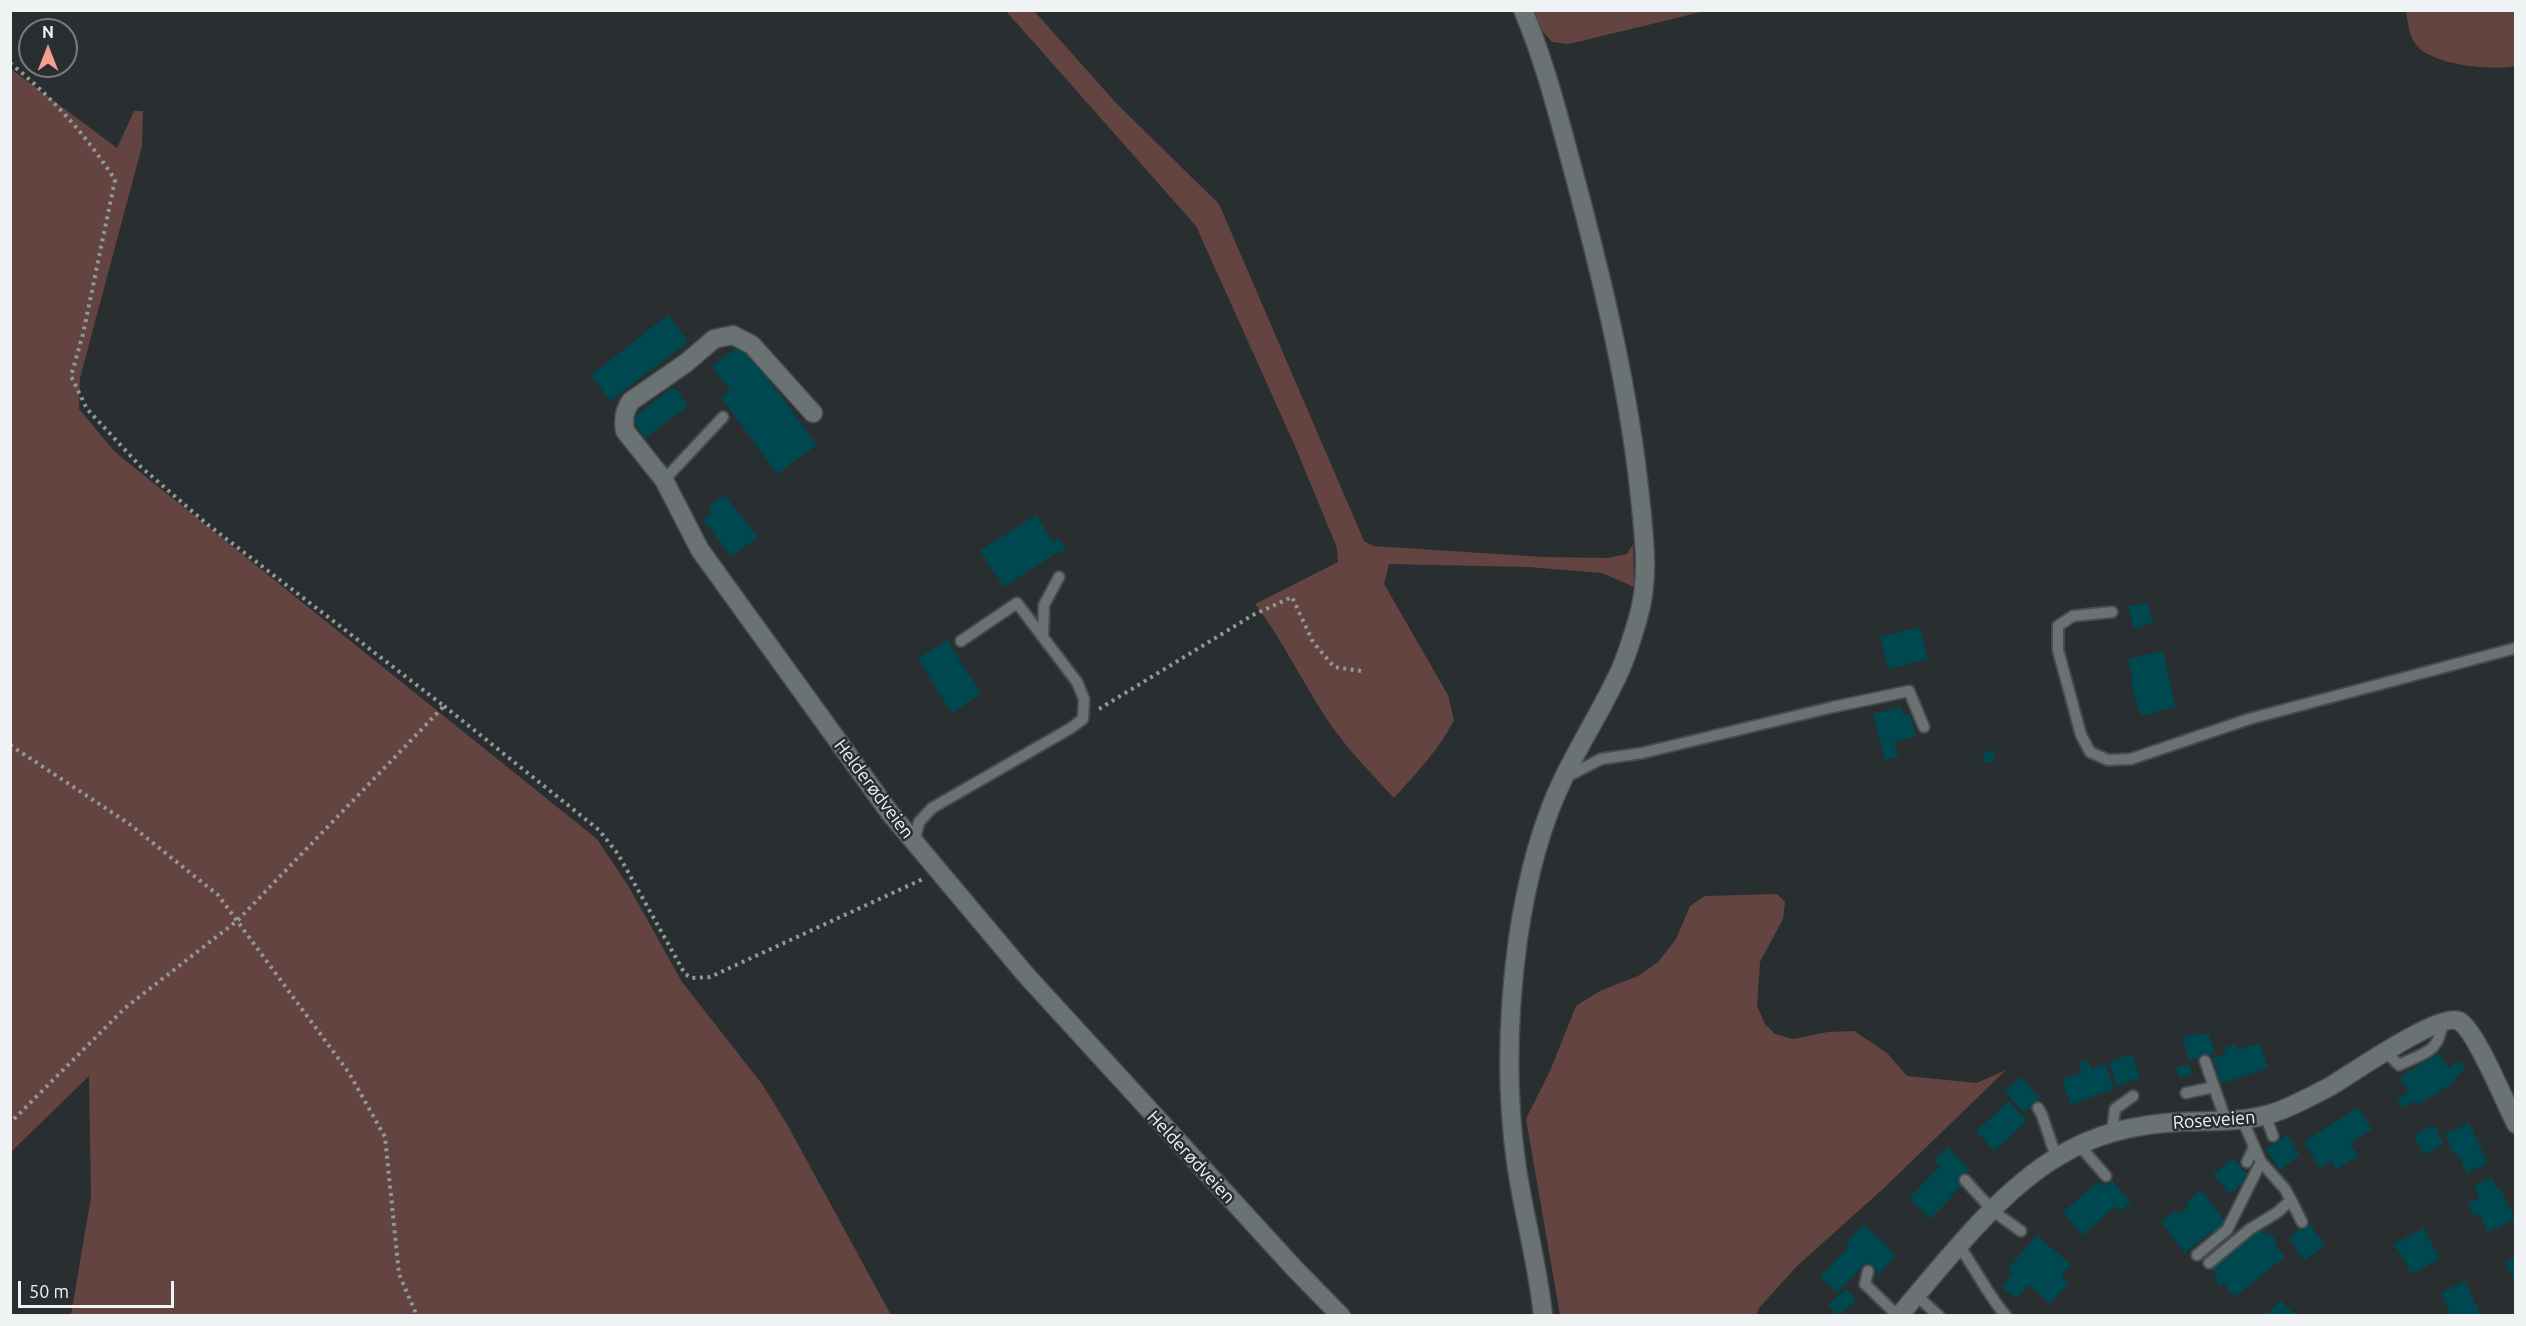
<!DOCTYPE html>
<meta charset="utf-8">
<style>
body{margin:0}
#map{position:relative;width:2526px;height:1326px;overflow:hidden;background:#292f30;font-family:Ubuntu,sans-serif}
canvas{display:block}
.frame{position:absolute;inset:0;border:12px solid #eff3f3;pointer-events:none}
.north{position:absolute;left:18px;top:18px;width:60px;height:60px;box-sizing:border-box;background:#292f30;border:2px solid #787d7e;border-radius:50%;rotate:0deg;font-size:16px;font-weight:700;line-height:24px;text-align:center;color:#eff3f3}
.north::after{content:'';display:block;margin:auto;width:21px;height:27px;background:#f59c93;clip-path:polygon(50% 0,100% 100%,50% 72%,0 100%)}
.scale{position:absolute;left:18px;top:1281px;width:156px;height:27px;box-sizing:border-box;border:3px solid #eff3f3;border-top:0;padding-left:8px;font-size:18px;line-height:21px;white-space:nowrap;color:#eff3f3;-webkit-text-stroke:4px #292f30;paint-order:stroke}
</style>
<div id="map">
<canvas width="2526" height="1326"></canvas>
<div class="frame"></div>
<div class="north">N</div>
<div class="scale">50 m</div>
</div>
<script>
const ctx = document.querySelector('canvas').getContext('2d');
ctx.lineJoin = 'round';
function fillPath(path, color) {
  ctx.fillStyle = color;
  ctx.fill(path, 'evenodd');
}
function trace(path, color, width, dash) {
  ctx.strokeStyle = color;
  ctx.lineWidth = width;
  ctx.lineCap = dash ? 'butt' : 'round';
  ctx.setLineDash(dash || []);
  ctx.stroke(path);
}
function drawText(font, color, halo, rows, align = 'center') {
  ctx.font = font + ' Ubuntu,sans-serif';
  ctx.lineWidth = 5;
  ctx.setLineDash([]);
  ctx.textBaseline = 'middle';
  ctx.strokeStyle = halo;
  ctx.fillStyle = color;
  for (const [text, x, y, turn = 0] of rows) {
    ctx.save();
    ctx.translate(x, y);
    ctx.rotate((+turn || 0) * Math.PI / 180);
    ctx.textAlign = isNaN(turn) ? turn : align;
    if (halo) ctx.strokeText(text, 0, 0);
    ctx.fillText(text, 0, 0);
    ctx.restore();
  }
}
fillPath(new Path2D(`
 M1006,11h28l83,93 102,100 145,337 9,5 170,11 65,1 19,-4 6,-10 1,43 -32,-14 -74,-6 -139,-3 -5,20 64,111 6,25c-15,30 -38,53 -60,78 -23,-25 -47,-49 -66,-77 -26,-39 -44,-79 -73,-117l83,-42 -1,-14 -42,-102 -99,-220z
 M1532,11h173l-136,33 -17,-2 -13,-15z
 M2406,11h109v55c-22,5 -82,-1 -98,-20 -8,-9 -9,-24 -11,-35z
 M11,69l106,79 17,-37h9l-1,35 -62,232 -1,31 36,43 482,387 32,48 53,95 80,102 26,42 103,189h-820l20,-118 -2,-121 -78,76z
 M1777,894l8,8 -2,17 -23,43 -3,44 8,18 10,10 18,5 35,-7 26,-1 33,22 20,23 70,7 29,-13 -122,118 -87,78 -38,42 -3,7h-196l-34,-196 24,-48 26,-65 24,-15 38,-15 20,-14 18,-23 14,-33 15,-10z`), '#634440');
fillPath(new Path2D(`
 M668,315l20,27 -78,59 -19,-26z
 M742,344l75,101 -40,29 -56,-77 9,-7 -18,-24z
 M674,387l14,19 -43,32 -14,-19z
 M725,495l33,42 -27,20 -28,-38 9,-6 -4,-6z
 M1036,515l17,27 6,-4 7,12 -7,4 -1,-2 -54,35 -24,-36z
 M2147,602l6,21 -19,6 -6,-22z
 M1920,627l8,32 -40,10 -8,-32z
 M947,640l34,54 -29,19 -34,-54z
 M2163,651l13,56 -35,9 -11,-35 3,-1 -5,-21z
 M1901,707l2,9 7,-2 6,22 -22,6 4,15 -13,3 -12,-46z
 M1993,750l2,10 -10,3 -3,-10z
 M2197,1033l1,3 10,-3 7,20 -25,8 -8,-23z
 M2260,1043l8,25 -47,16 -8,-26 13,-4 -2,-6 12,-4 2,6z
 M2439,1053l9,15 12,-7 5,9 -11,7 2,4 -39,24 -2,-4 -12,7 -6,-9 12,-7 -9,-15z
 M2132,1054l8,24 -23,8 -8,-24z
 M2088,1060l3,9 14,-5 9,25 -43,16 -9,-25 20,-8 -3,-9z
 M2189,1064l3,10 -13,4 -3,-10z
 M2021,1077l19,21 -16,15 -19,-22z
 M2009,1101l18,20 -33,30 -18,-20z
 M2358,1107l14,22 -22,14 8,13 -22,13 -5,-8 -11,7 -16,-26z
 M2469,1123l19,40 -21,10 -10,-20 -3,2 -9,-21z
 M2434,1125l10,19 -20,11 -10,-19z
 M2287,1135l13,20 -21,15 -13,-21z
 M1947,1147l23,23 -12,12 4,3 -31,34 -22,-20 31,-33 -6,-5z
 M2234,1158l15,20 -20,16 -16,-20z
 M2492,1178l5,11 3,-1 15,31 -27,13 -9,-19 -5,3 -6,-13 12,-5 -6,-12z
 M2112,1180l19,22 -11,9 -4,-5 -34,29 -19,-23 36,-31 5,6z
 M2201,1190l25,33 -15,11 -1,-1 -25,20 -24,-32 15,-11 3,4 10,-7 -3,-5z
 M2309,1223l16,23 -21,14 -15,-23z
 M1864,1224l32,31 -17,19 -13,-12 -29,31 -17,-16 29,-31 -3,-3z
 M2262,1228l6,8 3,-2 6,7 -3,2 11,14 -51,40 -10,-14 -4,3 -6,-8 4,-2 -7,-9z
 M2424,1228l16,31 -28,15 -18,-30z
 M2037,1235l34,30 -10,11 8,7 -19,21 -22,-19 -12,14 -14,-12 11,-13 -5,-5z
 M2516,1257v27l-11,-22z
 M2465,1281l16,35h-29l-11,-24z
 M1846,1289l10,11 -17,16 -11,-11z
 M2280,1300l16,16h-30z`), '#00484f');
const lane = new Path2D(`
 M664,480l59,-63
 M2112,612l-39,4 -15,10v24l23,85 9,17 18,8 23,-1 118,-40 267,-71
 M1043,635l1,-30 15,-28
 M1566,777l35,-18 41,-6 191,-46 76,-16 15,36
 M914,842l5,-20 13,-14 139,-80 12,-9 1,-20 -7,-17 -60,-79 -56,38
 M2386,1052l13,13c24,-12 41,-12 43,-43
 M2205,1061l21,60
 M2186,1093l28,-6
 M2038,1108l4,7 14,42
 M2266,1117l7,19
 M2112,1132l3,-23 18,-13
 M2079,1145l27,31
 M2247,1162l7,-15
 M1965,1180l28,31 28,20
 M2291,1200l11,22
 M1959,1246c17,23 28,48 47,70
 M2197,1255l30,-25 34,-68
 M2209,1263l41,-34 28,-17 13,-12 -6,-11 -24,-27 -18,-41
 M1868,1271l-3,13 33,32
 M1916,1295l23,21`);
const street = new Path2D(`
 M1523,10c24,57 38,116 54,175 27,102 52,206 63,312 4,39 10,82 -2,121 -6,21 -13,44 -23,63 -16,33 -35,63 -51,96 -25,51 -38,107 -46,162 -10,73 -12,151 -2,223 7,51 22,102 27,154
 M813,413l-61,-68 -19,-10 -19,4 -28,24 -55,38c-7,9 -8,18 -6,30l39,49 36,70 190,263 136,162 269,294 46,47
 M1899,1316c44,-52 101,-126 160,-160 37,-23 78,-32 121,-34 40,-2 73,2 111,-16 13,-6 27,-13 40,-20 20,-12 109,-74 128,-65 17,9 46,82 57,103`);
trace(lane, '#464c4d', 14);
trace(street, '#464c4d', 21);
trace(new Path2D(`
 M10,63c41,33 77,73 105,117l-32,154 -12,42 16,33 54,58 66,57 237,182 -206,214 -113,88 -115,115
 M444,706l155,124 19,24 67,120 7,4 18,-1 213,-98
 M1099,709l154,-94 39,-18 21,45 21,25 27,4
 M10,745l118,78 90,72 131,178 36,64 14,137 18,42`), '#929798', 4, [3, 4.5]);
trace(lane, '#6a7273', 10);
trace(street, '#6a7273', 18);
drawText('18px', '#eff3f3', '#292f30', [
 ["Helderødveien",874,789,53],
 ["Roseveien",2214,1120,-4],
 ["Helderødveien",1191,1157,47]
]);
</script>
